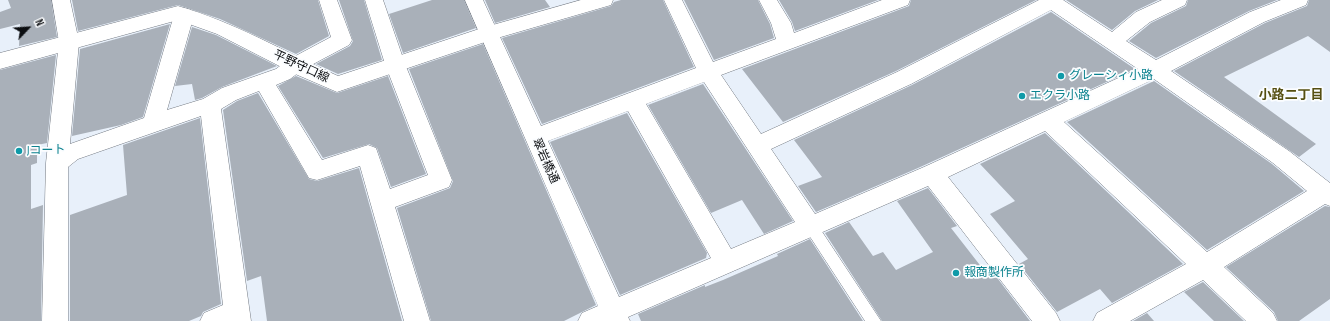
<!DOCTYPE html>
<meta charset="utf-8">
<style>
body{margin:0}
#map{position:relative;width:1330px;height:321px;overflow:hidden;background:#e8f0fa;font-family:"Sofia Sans Condensed",sans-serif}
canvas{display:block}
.north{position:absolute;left:8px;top:8px;width:40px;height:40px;-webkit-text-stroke:3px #fbfdff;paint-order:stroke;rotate:65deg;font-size:11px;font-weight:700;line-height:16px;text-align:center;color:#0b0d10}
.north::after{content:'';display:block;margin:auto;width:14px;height:18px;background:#0b0d10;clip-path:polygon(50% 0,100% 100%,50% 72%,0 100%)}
</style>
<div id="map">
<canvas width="1330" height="321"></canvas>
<div class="north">N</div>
</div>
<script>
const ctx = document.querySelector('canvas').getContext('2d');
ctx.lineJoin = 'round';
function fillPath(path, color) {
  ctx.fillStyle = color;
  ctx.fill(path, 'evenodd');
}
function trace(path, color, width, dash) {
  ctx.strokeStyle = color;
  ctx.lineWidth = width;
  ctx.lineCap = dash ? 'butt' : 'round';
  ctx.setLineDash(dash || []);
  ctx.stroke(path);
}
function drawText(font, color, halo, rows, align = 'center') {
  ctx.font = font + ' "Sofia Sans Condensed","Noto Sans JP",sans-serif';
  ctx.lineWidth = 3.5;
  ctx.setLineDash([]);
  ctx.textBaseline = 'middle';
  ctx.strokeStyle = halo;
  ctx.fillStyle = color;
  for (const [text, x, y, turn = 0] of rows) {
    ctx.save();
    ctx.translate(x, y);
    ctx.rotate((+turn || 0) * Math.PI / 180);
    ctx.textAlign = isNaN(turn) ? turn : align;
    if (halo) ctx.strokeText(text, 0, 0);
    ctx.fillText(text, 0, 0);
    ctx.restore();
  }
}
fillPath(new Path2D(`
 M8,0h43l6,37 -38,9 1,-22 -20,5v-17l11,-4z
 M72,0h246l11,36 -33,18 -76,-35 -42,-14 -100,26z
 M339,0h25l18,60 -44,14 -22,-10 34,-18 3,-5z
 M432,0h32l12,28 -73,25 -14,-39z
 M485,0h60l5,7 -55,16z
 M621,0h42l31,67 -152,57 -40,-86 109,-32 3,-4z
 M684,0h74l12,24 4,14 -60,22z
 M779,0h99l-83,31 -3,-9z
 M911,0h125l-140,71 -113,51 -41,-53 167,-63z
 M1066,0h92l-23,11 -23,19z
 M1188,0h89l-28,11 -93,47 -27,-17 22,-18 35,-17z
 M1309,0h21v52l-22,-16 -84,41 92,67 -17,13 -125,-86 91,-48 42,-17z
 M1051,12l84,57 -217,99 -102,44 -18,-26 24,-9 -28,-37 118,-55z
 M170,24l-27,93 -22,8 -49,11 8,-87z
 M192,27l24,8 61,31 -55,21 -20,11 -7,2 -3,-16 -17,2z
 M483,44l113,261 -32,16h-133l-34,-113 53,-20 3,-7 -44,-112z
 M56,55l-9,88 -10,2v18l-6,2v44l12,-4 -2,116h-41v-251z
 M296,76l41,17 51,-17 38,98 -35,13 -14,-39 -8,-4 -46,14 -45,-72z
 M1154,81l118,83 32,27 -97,59 -140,-128z
 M703,84l90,137 -29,13 -22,-34 -31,13 -63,-108z
 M258,93l51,86 8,2 42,-13 43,153h-135l-6,-45 -14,5 -24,-171 14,-9z
 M627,113l80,140 -1,5 -86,37 -70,-153z
 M200,118l21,186 -18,8 -2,4 -12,5h-119v-106l57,-20 -4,-50z
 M1045,133l138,131 -71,39 -12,-14 -43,23 -38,-48 9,-5 -38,-45 25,-13 -35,-37z
 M928,188l29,38 -6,2 39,50 5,-3 35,46h-148l-57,-88 24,-11 24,34 10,-4 13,18 37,-18 -36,-51z
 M1325,206l5,1v92l-31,22h-21l-4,-9 -48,-45z
 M810,239l53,82h-222l-3,-7 67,-29v2l18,-7 55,-24 -1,-2z
 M1203,282l41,39h-30l-30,-29z
 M1147,313l7,8h-21z`), '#a9b0b9');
const lane = new Path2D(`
 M810,219l5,2 66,100h-16l-60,-92 -2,-4 2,-4z`);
const street = new Path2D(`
 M52,0h18l9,42 -9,102 74,-26 30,-103 3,-5 7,-2 7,2 3,5 -27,95 36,-11 19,-11 54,-19 12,-9 43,-23 -12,-37h18l15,40 -3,5 -47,25 -12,9 -14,6 46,75 46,-15 8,3 14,41 38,-14 -43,-111 -20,-64h18l22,64 47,116 -3,7 -54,20 35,114h-26l-44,-155 -43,14 -8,-2 -50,-87 -23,9 -15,9 30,212h-51l4,-8 19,-8 -22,-189 -123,43 -10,8v154h-26l4,-158 13,-121z
 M465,0h18l58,126 155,-58 -32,-68h18l31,62 63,-23 -5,-16 -12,-23h18l14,23 3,10 88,-33h28l-2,5 -187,70 40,59 136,-62 142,-72h24l49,32 24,-20 26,-12h25l-2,5 -35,17 -24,19 30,19 94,-48 31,-12h27l-2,5 -42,17 -93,49 118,80 41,32v23l-5,-2 -101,63 49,46 4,8h-31l-43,-41 -73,41h-37l4,-8 89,-49 -141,-133 -97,46 108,136 4,8h-28l-104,-135 -300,131 2,4h-52l4,-8 16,-7zM1051,10l87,59 -214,98 -109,47 -44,-65 140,-65zM1154,79l119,84 34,28 -100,61 -143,-130zM704,82l91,140 -64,27 -85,-145zM628,111l83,147 -92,39 -71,-156z`);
const secondary = new Path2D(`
 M581,0h32l-2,5 -117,34 -157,53 -44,-19 -76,-39 -39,-14 -178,49v-16l178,-47c56,16 107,46 160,70l144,-48z`);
trace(lane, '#747a83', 1);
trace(street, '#747a83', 1);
trace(secondary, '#747a83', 1);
fillPath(lane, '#fff');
fillPath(street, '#fff');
fillPath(secondary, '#fff');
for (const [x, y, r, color] of [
 [1061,76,4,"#0f9aa8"],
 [1022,96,4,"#0f9aa8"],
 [19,151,4,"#0f9aa8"],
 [956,273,4,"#0f9aa8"]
]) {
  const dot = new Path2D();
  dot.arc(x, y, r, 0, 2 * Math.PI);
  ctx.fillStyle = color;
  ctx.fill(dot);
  trace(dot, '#fbfdff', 1.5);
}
drawText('12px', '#0b0d10', '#fbfdff', [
 ["平野守口線",301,67,25],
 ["翠岩橋通",545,161,66]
]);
drawText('12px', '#0d838f', '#fbfdff', [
 ["グレーシィ小路",1069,76],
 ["エクラ小路",1030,96],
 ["Jコート",27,151],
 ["報商製作所",964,273]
], 'left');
drawText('bold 13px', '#554f11', '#fbfdff', [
 ["小路二丁目",1291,96]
]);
</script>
